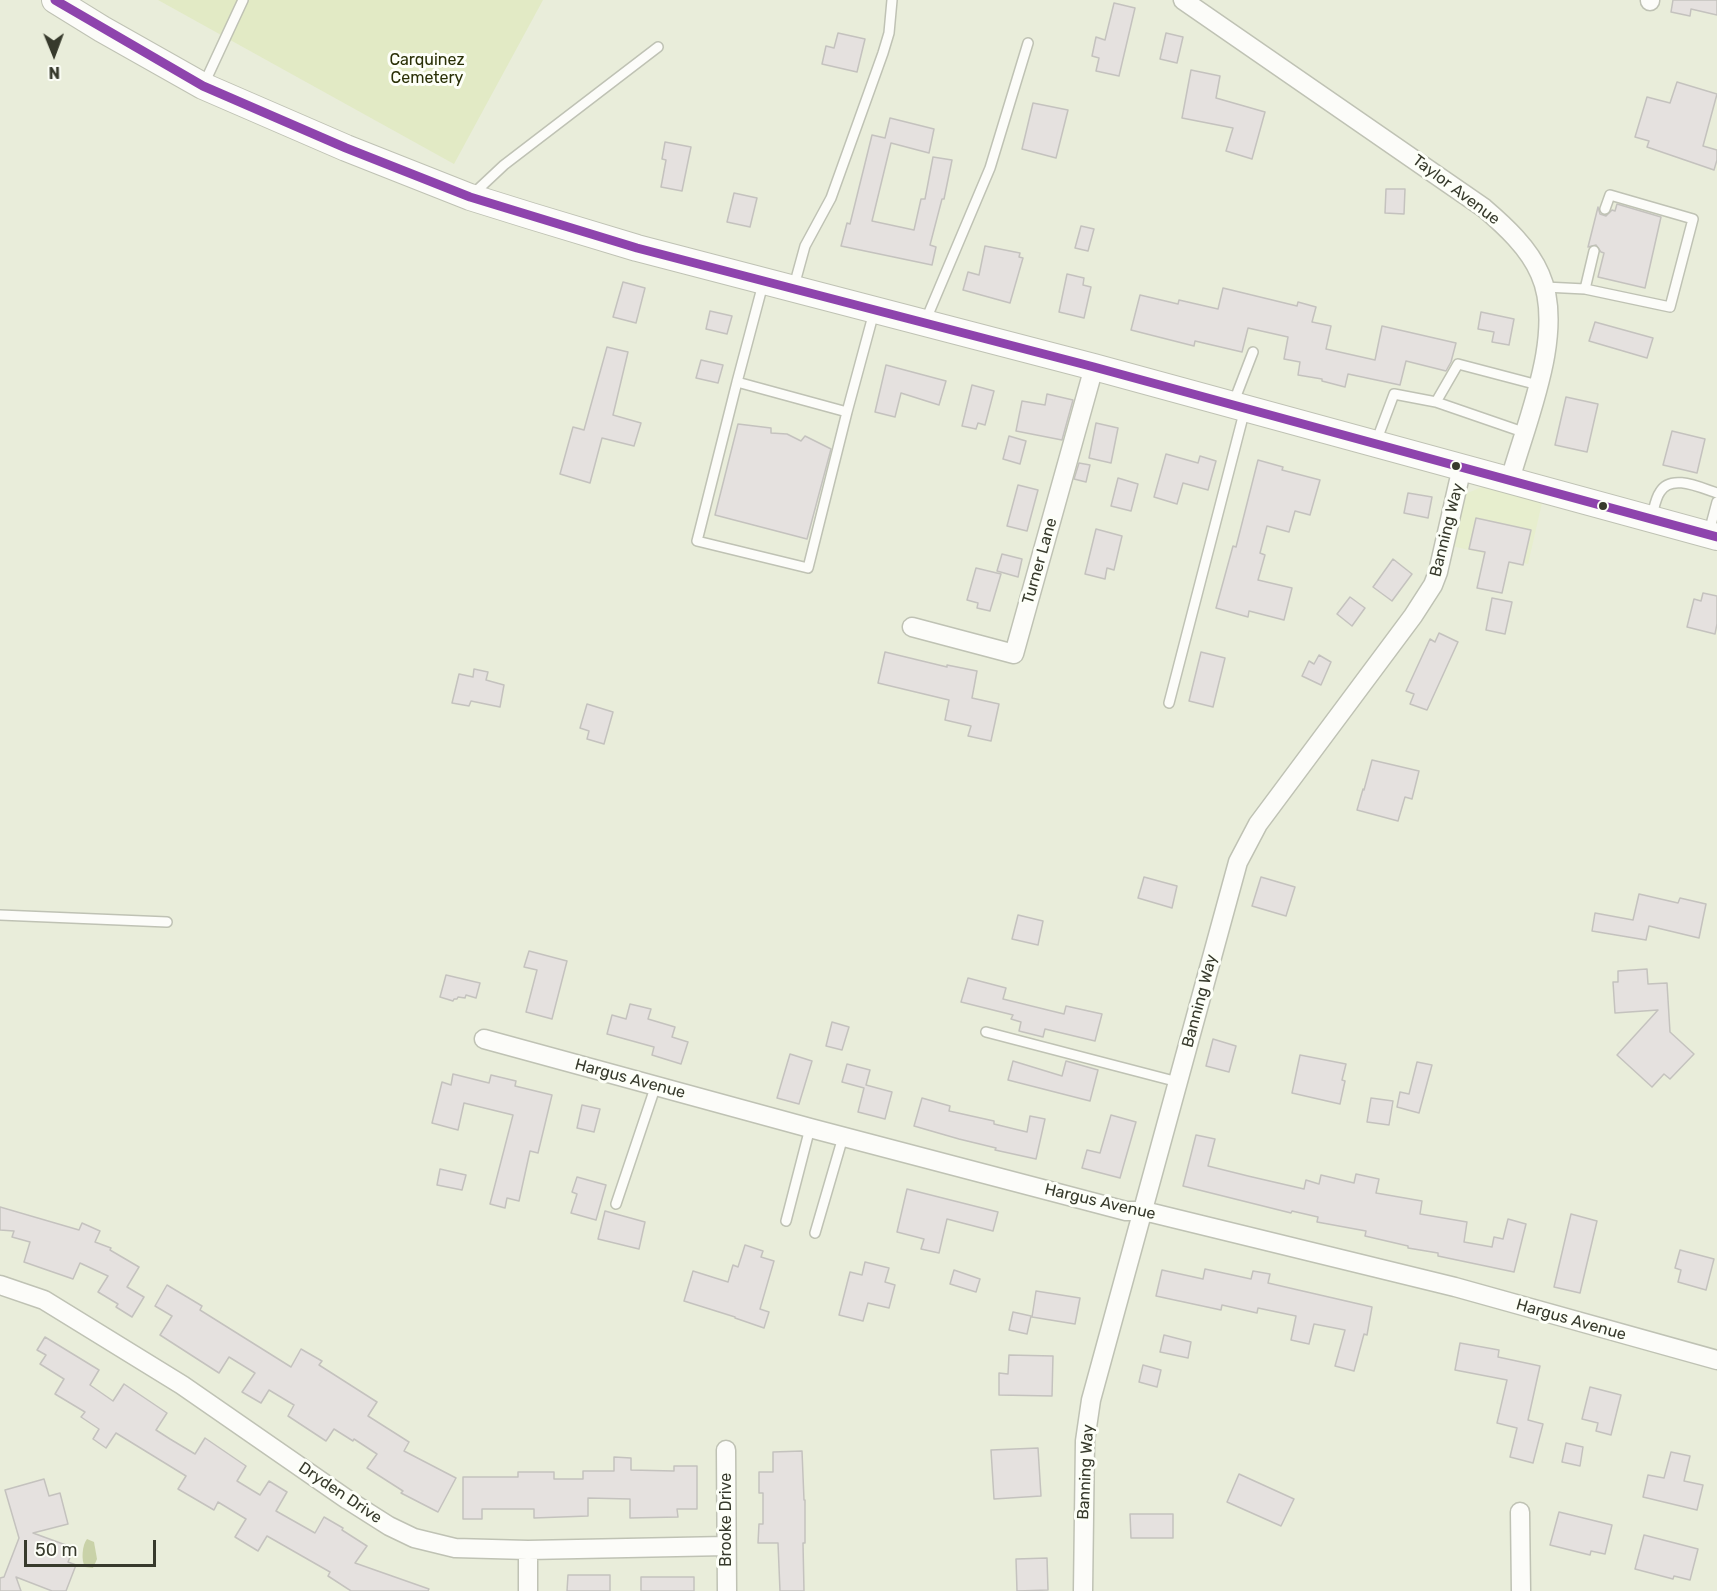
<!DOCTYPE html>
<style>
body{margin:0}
#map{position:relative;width:1717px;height:1591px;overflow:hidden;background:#e9edda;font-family:Rubik,sans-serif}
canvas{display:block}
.north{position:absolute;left:24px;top:24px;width:60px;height:60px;-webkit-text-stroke:4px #fdfff8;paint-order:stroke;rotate:179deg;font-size:16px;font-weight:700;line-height:24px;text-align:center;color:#373a2c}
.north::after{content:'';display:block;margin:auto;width:21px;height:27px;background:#373a2c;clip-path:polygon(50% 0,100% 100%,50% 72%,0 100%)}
.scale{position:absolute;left:24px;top:1540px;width:132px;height:27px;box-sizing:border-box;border:3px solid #373a2c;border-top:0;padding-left:8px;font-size:18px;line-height:21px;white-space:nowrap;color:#373a2c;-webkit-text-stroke:4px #fdfff8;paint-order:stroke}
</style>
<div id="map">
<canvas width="1717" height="1591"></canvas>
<div class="north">N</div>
<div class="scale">50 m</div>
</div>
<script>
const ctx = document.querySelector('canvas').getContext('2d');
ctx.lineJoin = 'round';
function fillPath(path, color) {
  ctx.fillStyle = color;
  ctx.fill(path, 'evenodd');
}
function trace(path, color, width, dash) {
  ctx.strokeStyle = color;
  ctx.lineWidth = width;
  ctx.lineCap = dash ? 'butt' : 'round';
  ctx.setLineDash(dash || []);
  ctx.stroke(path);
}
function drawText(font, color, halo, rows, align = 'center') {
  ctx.font = font + ' Rubik,sans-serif';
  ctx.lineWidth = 6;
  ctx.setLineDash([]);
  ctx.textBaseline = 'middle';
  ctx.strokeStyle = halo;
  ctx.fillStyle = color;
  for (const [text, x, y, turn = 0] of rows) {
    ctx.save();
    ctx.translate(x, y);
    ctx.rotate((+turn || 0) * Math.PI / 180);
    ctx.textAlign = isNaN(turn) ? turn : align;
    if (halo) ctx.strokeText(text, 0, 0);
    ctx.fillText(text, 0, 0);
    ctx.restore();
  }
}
fillPath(new Path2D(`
 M1484,486l58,17 -14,61 -76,-18 11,-51z`), '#e7eece');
fillPath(new Path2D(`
 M158,0h385l-89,164z`), '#e2eac5');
fillPath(new Path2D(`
 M87,1539l7,3 3,17 -4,9 -8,-1c-4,-6 -3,-22 2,-28z`), '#c9d2a8');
const building = new Path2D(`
 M1673,0h44v15l-26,-6 -1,7 -19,-4z
 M1114,3l21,5 -16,68 -23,-5 3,-13 -7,-2 4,-19 9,3z
 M838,33l27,6 -8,33 -35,-8 4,-18 8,2z
 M1166,33l17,4 -6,26 -17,-4z
 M1191,70l29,6 -4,22 49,14 -13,47 -26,-8 7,-23 -51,-10z
 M1677,82l40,12 -14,52 14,4v10l-3,10 -67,-23 2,-6 -14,-4 12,-40 23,6z
 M1033,103l35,7 -12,48 -34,-9z
 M890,118l44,11 -5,24 -38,-10 -19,78 42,9 7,-31h4l8,-42 19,3 -8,39h-2l-12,46 6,2 -4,18 -91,-19 6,-23 3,1 22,-89 13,3z
 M665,142l26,5 -9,44 -21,-4 5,-27 -4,-1z
 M1386,189h19l-1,25 -19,-1z
 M734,193l23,5 -7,29 -23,-5z
 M1617,204l44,13 -16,71 -47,-11 6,-24 -3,-1 -5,-7 -8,2 10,-40 2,7 6,2 6,-6 3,1z
 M1081,226l13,3 -6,22 -13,-3z
 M985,246l35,7 -1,4 4,1 -13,45 -47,-13 5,-18 11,3z
 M1067,274l17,4 -1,7 8,2 -7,31 -25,-6z
 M623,282l22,6 -9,35 -23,-6z
 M1223,288l74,18 1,-4 18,5 -4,15 19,4 -5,23 49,11 7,-34 74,17 -5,19 -5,9 -40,-10 -6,24 -52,-11 -3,13 -23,-6v-2l-24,-4 2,-13 -16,-3 4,-22 -40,-9 -6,24 -47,-11 -1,5 -63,-16 9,-35 38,9 1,-4 39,9z
 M710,311l22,5 -5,18 -21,-5z
 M1481,312l33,7 -5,26 -17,-3 2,-10 -16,-3z
 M1595,322l58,16 -6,20 -58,-17z
 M607,347l21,5 -15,63 28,8 -7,23 -32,-8 -12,45 -30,-9 13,-47 11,3z
 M701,360l22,5 -5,18 -22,-5z
 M886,365l60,16 -7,24 -38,-12 -6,24 -20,-5z
 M972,385l22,6 -9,34 -7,-2 -2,6 -14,-3z
 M1047,394l26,6 -11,40 -46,-9 6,-30 23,4z
 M1566,397l32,7 -11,48 -32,-7z
 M1096,423l22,5 -7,35 -22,-5z
 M738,424l33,4v5l16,1 14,7 4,-5 26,13 -24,90 -92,-24z
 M1672,431l33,8 -8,34 -34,-8z
 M1009,436l17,5 -6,23 -17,-5z
 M1166,454l32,9 2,-7 16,5 -8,29 -25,-7 -6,21 -23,-7z
 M1258,460l25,7 -1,3 38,10 -10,35 -15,-4 -6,21 -22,-6 -7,27 5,2 -7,25 34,8 -8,32 -35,-9 -1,6 -32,-9 17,-62 3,1z
 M1079,463l11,2 -4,17 -12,-3z
 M1118,478l20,6 -7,27 -20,-5z
 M1018,485l20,5 -11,41 -20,-5z
 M1408,493l24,4 -4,21 -24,-5z
 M1476,518l55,12 -8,35 -14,-3 -7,31 -25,-5 8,-36 -16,-3z
 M1096,529l26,7 -8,34 -7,-2 -2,11 -20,-5z
 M1002,554l20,5 -4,18 -21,-6z
 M1393,559l19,15 -20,27 -19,-14z
 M976,568l25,6 -11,37 -13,-3 1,-5 -11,-3z
 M1703,593l14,3v28l-2,10 -28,-7 7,-28 7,2z
 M1350,597l15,11 -13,18 -15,-12z
 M1492,598l20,4 -7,32 -19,-4z
 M1439,633l19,9 -31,68 -17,-6 4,-10 -8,-3 24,-52 5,3z
 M885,652l62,15v-2l30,6 -5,27 27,6 -8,37 -23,-5 3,-10 -26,-6 4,-20 -71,-17z
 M1201,652l24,6 -12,49 -24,-6z
 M1319,655l12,7 -10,23 -19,-9 7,-15 5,3z
 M474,669l14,3 -2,8 18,5 -4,22 -29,-6 -2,5 -17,-3 7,-29 14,3z
 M587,704l26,8 -9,32 -17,-5 2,-8 -9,-3z
 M1372,760l47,11 -7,28 -7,-2 -7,24 -41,-11 6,-21 1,1z
 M1144,877l33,9 -5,22 -34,-10z
 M1261,877l34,10 -9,29 -34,-10z
 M1639,894l39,9 2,-5 26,6 -7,34 -50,-12 -3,14 -54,-9 3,-18 38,7z
 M1018,915l25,6 -5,24 -26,-6z
 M529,951l38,10 -15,58 -26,-7 11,-42 -13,-3z
 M1647,969l1,15 19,-1 3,49 24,22 -24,25 -6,-5 -12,13 -35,-32 41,-45 -43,3 -2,-31h5v-11z
 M446,975l34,8 -4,15 -10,-3 -1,3 -7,-1 -1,2h-3l-1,2 -13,-4z
 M968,978l38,10 -3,11 61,15 2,-8 36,8 -7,27 -50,-12 -2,8 -24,-6 2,-9 -10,-3 2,-4 -52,-13z
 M630,1004l21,5 -3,10 27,8 -3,10 16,5 -7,22 -29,-9 2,-8 -47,-13 5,-19 14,4z
 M832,1022l17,5 -7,23 -16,-4z
 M1213,1039l23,7 -7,26 -23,-6z
 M790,1054l22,7 -13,43 -22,-6z
 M1300,1055l46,9 -4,16 3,1 -5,23 -48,-11z
 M1013,1061l49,15 4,-15 32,9 -8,31 -82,-21z
 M1417,1062l15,3 -13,48 -22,-6 3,-15 9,2z
 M847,1064l23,6 -4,15 26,7 -7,27 -27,-7 6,-24 -22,-6z
 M453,1074l36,9 2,-8 25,6 -1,5 37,9 -14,58 -8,-2 -11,50 -12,-3 -2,10 -15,-4 23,-89 -49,-12 -6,27 -26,-7 10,-41 9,3z
 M922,1098l28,8 -1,5 45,10v3l33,8 3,-16 15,3 -9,40 -41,-9 1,-2 -37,-9 -45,-13z
 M1371,1098l22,3 -4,24 -22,-3z
 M582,1105l18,4 -6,23 -17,-4z
 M1111,1115l25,7 -16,56 -38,-10 5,-18 13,3z
 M1196,1135l19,4 -7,27 40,10 56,13 2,-9 13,4 2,-9 33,8 2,-9 23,5 -3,14 46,8 -2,13 47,8 -3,20 28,5 2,-10 9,2 5,-20 18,5 -12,48 -76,-16v-3l-30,-5v-2l-43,-10 1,-5 -49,-9 1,-5 -26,-6 -1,2 -108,-27z
 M440,1169l26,6 -4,15 -25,-5z
 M577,1177l29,8 -10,35 -25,-7 6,-19 -5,-2z
 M907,1189l91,23 -5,19 -46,-12 -8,34 -18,-4 3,-10 -27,-7z
 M0,1207l79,23 3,-7 18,8 -5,11 16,6 -1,2 29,17 -12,20 17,10 -12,20 -16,-10 2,-3 -20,-12 10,-16 -28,-13 -7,16 -49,-17 6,-20 -18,-5 2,-6 -14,-1z
 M605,1211l40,11 -6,27 -41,-10z
 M1571,1214l26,7 -17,72 -26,-6z
 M745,1245l18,6 -2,6 13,4 -14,48 9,3 -5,16 -29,-10v-1l-51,-16 9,-30 35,11 5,-17 5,2z
 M1680,1250l34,9 -8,31 -28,-8 3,-12 -6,-2z
 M865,1262l24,6 -4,14 10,3 -6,23 -21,-5 -5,18 -24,-6 11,-43 12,3z
 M1205,1269l46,10 2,-8 17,3 -2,9 104,24 -5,28 -3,-1 -10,37 -19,-5 10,-36 -31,-6 -5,20 -18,-4 5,-24 -38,-8 -1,5 -35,-8 -1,5 -65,-14 6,-26 41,9z
 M954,1270l26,9 -4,13 -26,-8z
 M167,1285l35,21 -2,4 91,57 10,-18 21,12 -3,4 58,37 -9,14 41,26 -5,9 52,27 -18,34 -37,-19 2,-2 -36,-23 10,-14 -23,-15 -1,2 -19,-12 -8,12 -38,-25 6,-11 -25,-15 -8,13 -19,-11 13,-19 -26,-16 -10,16 -59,-38 12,-19 -17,-10z
 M1036,1291l44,7 -5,26 -43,-7z
 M1013,1312l18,4 -4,18 -18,-4z
 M1164,1335l27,7 -3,16 -28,-6z
 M45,1337l54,33 -9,15 23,16 11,-17 43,29 -11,17 14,9 25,15 10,-16 41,28 -9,15 23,14 9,-14 18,11 -11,19 39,22 9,-16 19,11 -1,2 25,16 -12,17 74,26 -1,2h-77l-23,-15 2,-4 -63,-36 -9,15 -23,-14 11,-18 -28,-17 -4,8 -36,-21 8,-13 -70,-43 -10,15 -13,-9 6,-10 -18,-12 4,-5 -30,-18 9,-15 -24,-15 6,-9 -9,-5z
 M1460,1343l39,7 -1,7 42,9 -12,54 15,4 -10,39 -23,-6 7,-29 -20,-5 10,-43 -52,-10z
 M1009,1355l44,1 -1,40 -53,-1v-22l9,1z
 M1143,1365l18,5 -4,17 -18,-5z
 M1590,1387l31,8 -10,40 -15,-4 2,-8 -16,-4z
 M1566,1443l17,4 -3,19 -18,-4z
 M1038,1448l3,48 -47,3 -3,-49z
 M802,1451l2,49h1v43h-2l1,48h-24l-2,-48h-20l1,-19h4v-31h-4v-21h14v-20z
 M1671,1452l19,4 -6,25 19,4 -6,25 -54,-13 5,-22 16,3z
 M614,1457l17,1v12l43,1v-5h23v43h-20l1,8 -48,1v-19l-42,-1v18l-54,2v-9h-52v10h-19v-42h55v-5h36v7h29v-8h31z
 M1239,1474l55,25 -13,27 -54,-24z
 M44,1479l5,17 11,-3 8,31 -35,9 41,15 -6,14 8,3 -10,26h-14l-36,-14 5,14h-21v-13l4,-1 15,-39 -14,-48z
 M1559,1512l53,13 -7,29 -14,-3 -1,4 -40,-10z
 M1130,1514h43v24h-42z
 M1644,1535l54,14 -8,31 -16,-4 -1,3 -38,-10z
 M1047,1558l1,32 -31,1 -1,-32z
 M568,1575h42v16h-43z
 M641,1577h53v14h-53z`);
fillPath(building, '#e5e1df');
trace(building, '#c4c2be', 1.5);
const service = new Path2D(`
 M204,84l39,-84
 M472,195l32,-30 154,-118
 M763,284l-26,98 110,30 27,-100
 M794,286l11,-40 26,-48 52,-145 6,-20 3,-33
 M1545,287l40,2 85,18 23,-88 -83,-24 -5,14
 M1585,289l9,-38
 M925,322l65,-154 38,-125
 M737,382l-40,159 111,27 39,-156
 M1233,404l20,-52
 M1523,432l-87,-30 22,-38 80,21
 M1376,442l18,-48 42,8
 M1651,519c3,-9 4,-20 9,-27 11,-19 41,-4 57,1
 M1709,532l8,-30
 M1169,703l76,-294
 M0,915l167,7
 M986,1032l192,50
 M616,1204l40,-119
 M786,1221l24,-93
 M815,1233l28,-96`);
const minor = new Path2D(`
 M1183,0l301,208c21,18 45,40 56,66 26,58 -14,148 -30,206
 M1650,1v-1
 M912,627l102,27 80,-287
 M484,1039l326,89 316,83h18l311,76 262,73
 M0,1285l44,15 138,85 166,115 41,26 25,12 41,10 73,2 198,-4
 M726,1450l1,141
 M1520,1512l1,79
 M528,1550v41
 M1083,1591l2,-150 6,-41 147,-538 20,-38 155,-208 20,-31 5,-13 24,-105`);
const secondary = new Path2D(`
 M55,0l47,29 101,57 143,62 124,49 61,19 106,32 457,119 623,170`);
trace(service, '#bfc2b4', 12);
trace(minor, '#bfc2b4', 21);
trace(secondary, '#bfc2b4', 28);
trace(service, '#fcfcf9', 9);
trace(minor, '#fcfcf9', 18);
trace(secondary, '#fcfcf9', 26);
trace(new Path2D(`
 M55,0l148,86 143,62 124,49 167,51 457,119 623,170`), '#8e44ad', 9);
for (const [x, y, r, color] of [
 [1456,466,5,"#373a2c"],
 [1603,506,5,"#373a2c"]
]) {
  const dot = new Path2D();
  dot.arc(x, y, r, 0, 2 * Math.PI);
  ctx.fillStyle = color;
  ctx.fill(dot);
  trace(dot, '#fdfff8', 2);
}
drawText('16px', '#292f06', '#fdfff8', [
 ["Carquinez",427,60],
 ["Cemetery",427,78]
]);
drawText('16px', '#373a2c', '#fdfff8', [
 ["Taylor Avenue",1456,190,37],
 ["Banning Way",1447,530,-76],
 ["Turner Lane",1040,561,-74],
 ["Banning Way",1200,1001,-75],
 ["Hargus Avenue",630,1079,15],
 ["Hargus Avenue",1100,1202,13],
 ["Hargus Avenue",1571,1320,16],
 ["Banning Way",1086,1472,-87],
 ["Dryden Drive",340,1493,34],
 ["Brooke Drive",726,1520,-90]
]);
</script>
